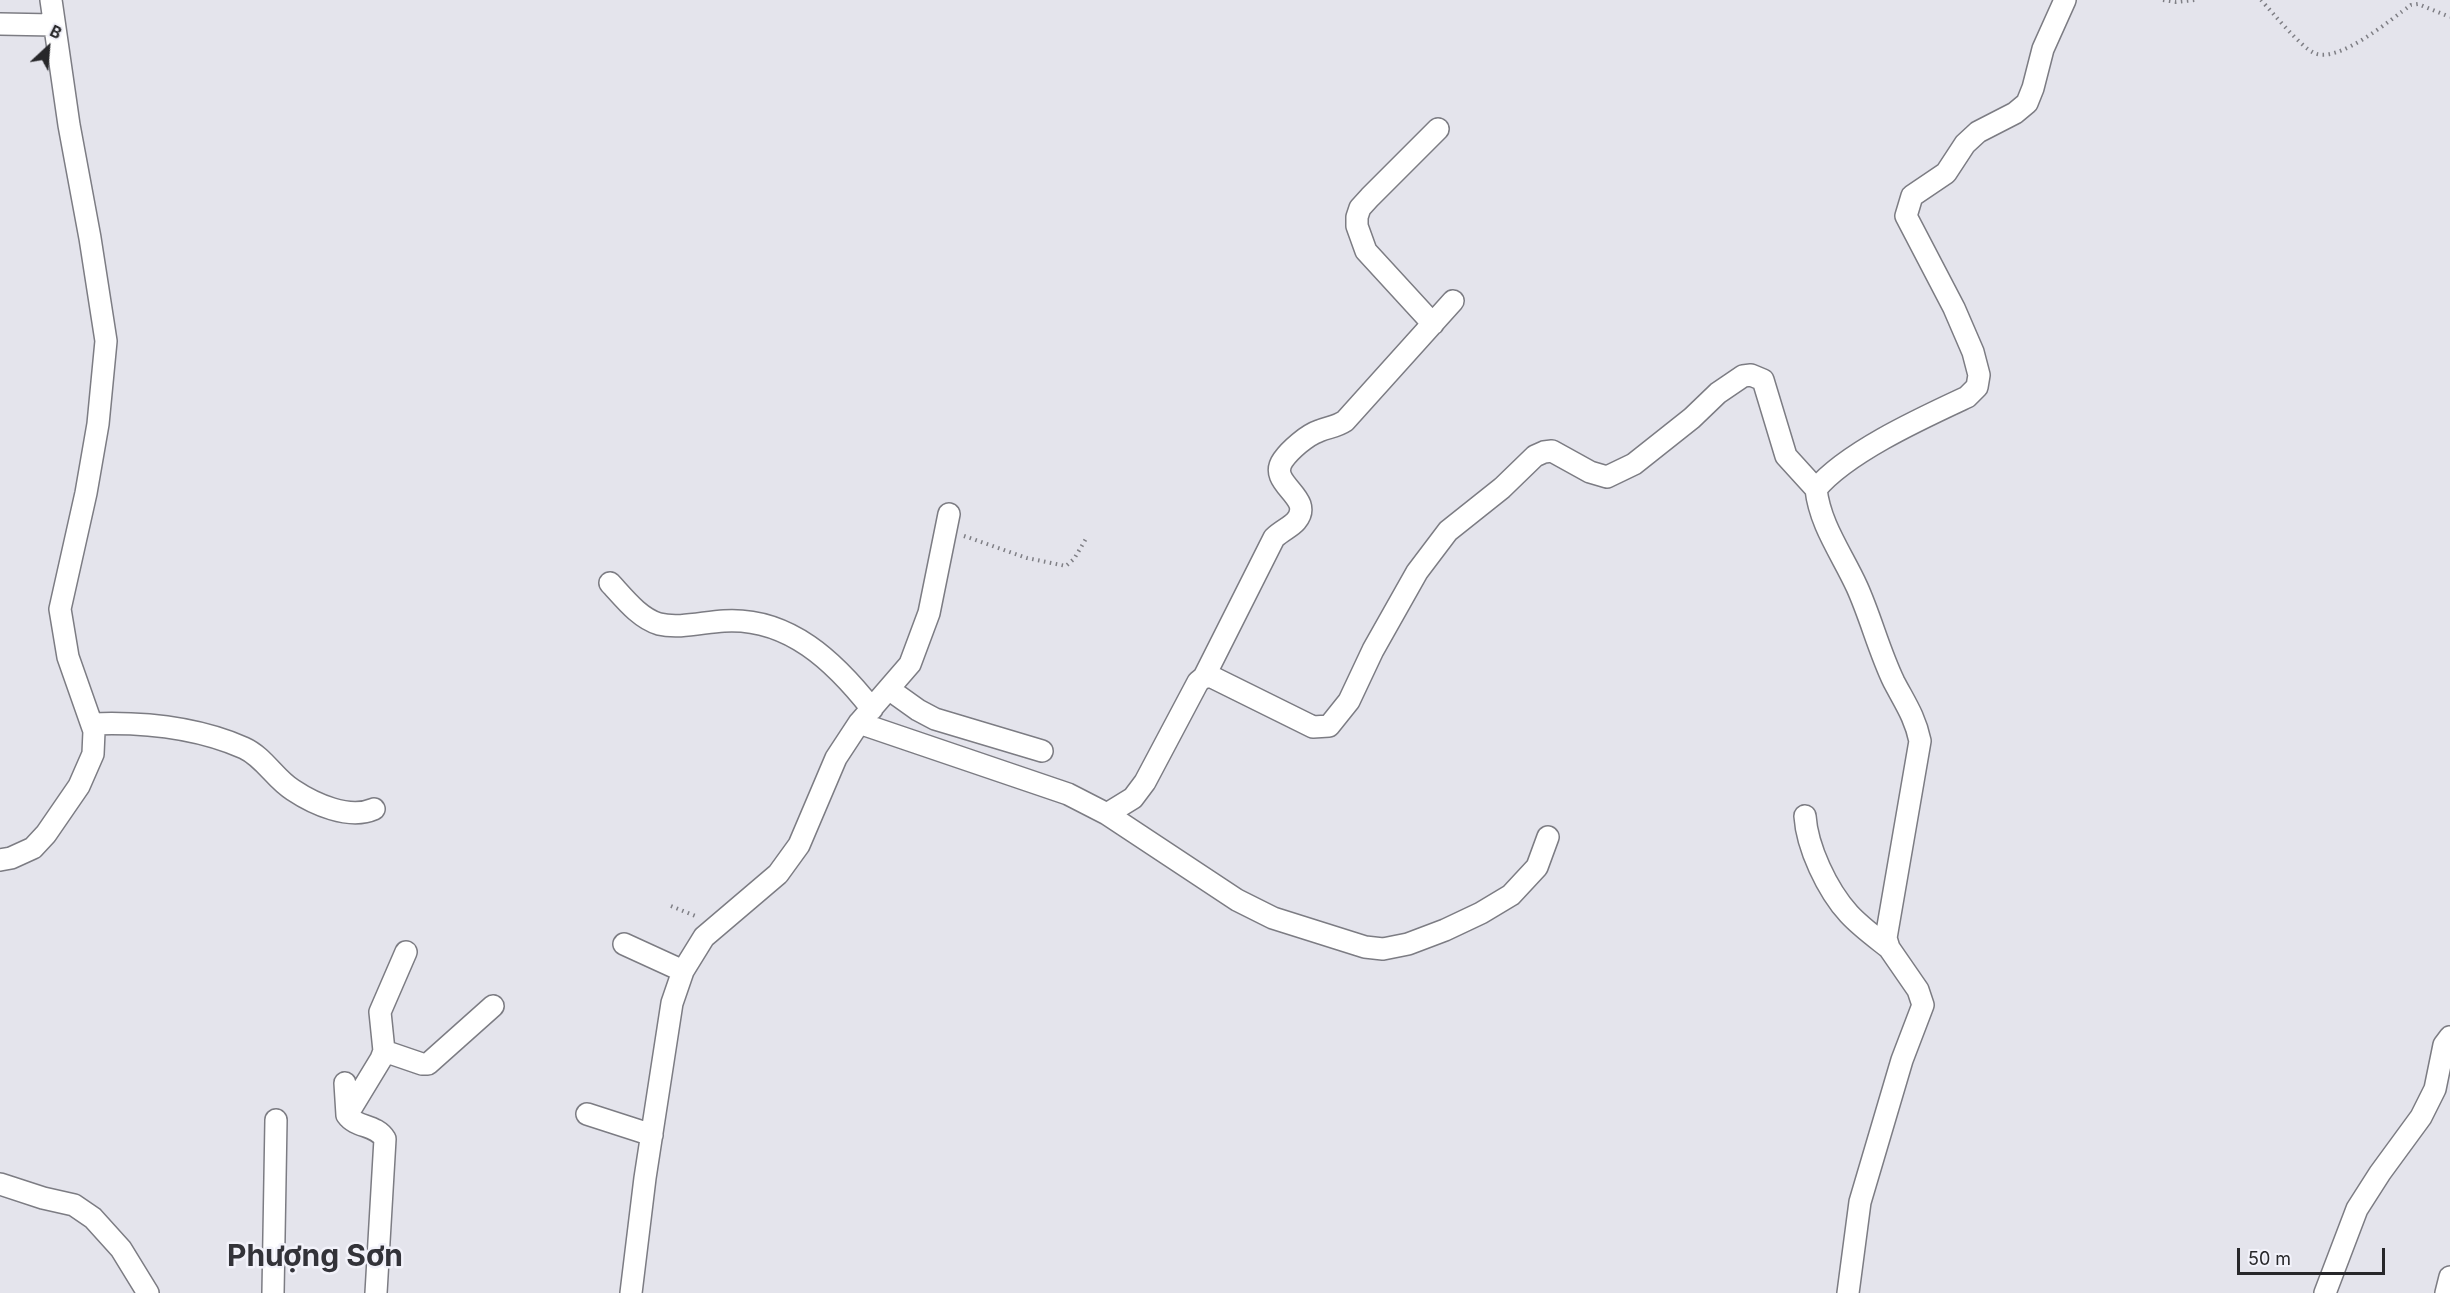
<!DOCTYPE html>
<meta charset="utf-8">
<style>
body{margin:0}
#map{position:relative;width:2450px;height:1293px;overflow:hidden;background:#e4e4ec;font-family:Inter,sans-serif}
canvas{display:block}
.north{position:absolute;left:18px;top:18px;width:60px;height:60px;-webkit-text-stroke:4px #f2f2fa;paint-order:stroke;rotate:26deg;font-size:16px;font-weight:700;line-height:24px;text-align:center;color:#27272a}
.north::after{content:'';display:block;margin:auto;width:21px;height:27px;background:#27272a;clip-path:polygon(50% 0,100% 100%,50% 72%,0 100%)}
.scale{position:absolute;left:2237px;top:1248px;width:148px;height:27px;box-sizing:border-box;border:3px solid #27272a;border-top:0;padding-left:8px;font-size:18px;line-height:21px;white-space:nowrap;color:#27272a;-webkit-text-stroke:4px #f2f2fa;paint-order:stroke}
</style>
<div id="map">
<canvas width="2450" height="1293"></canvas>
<div class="north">B</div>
<div class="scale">50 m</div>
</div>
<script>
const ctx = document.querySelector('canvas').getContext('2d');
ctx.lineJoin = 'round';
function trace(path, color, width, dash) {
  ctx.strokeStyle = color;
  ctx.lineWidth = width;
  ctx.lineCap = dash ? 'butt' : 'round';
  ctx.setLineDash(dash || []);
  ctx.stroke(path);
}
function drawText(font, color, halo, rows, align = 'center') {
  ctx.font = font + ' Inter,sans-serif';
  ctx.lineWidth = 5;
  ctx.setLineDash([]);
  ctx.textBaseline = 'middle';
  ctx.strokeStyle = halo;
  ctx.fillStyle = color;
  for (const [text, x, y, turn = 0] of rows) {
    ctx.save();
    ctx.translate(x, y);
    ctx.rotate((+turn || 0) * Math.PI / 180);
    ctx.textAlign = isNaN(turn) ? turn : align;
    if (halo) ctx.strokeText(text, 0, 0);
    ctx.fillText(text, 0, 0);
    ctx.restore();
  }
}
const minor = new Path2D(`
 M0,24l54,1
 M1433,324l-67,-73 -9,-25v-9l3,-9 10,-11 68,-68
 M610,583c14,15 29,35 49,41 20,5 45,-2 65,-3 65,-4 111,41 148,88
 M1204,677l70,-139c7,-7 17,-11 22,-17 20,-24 -30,-37 -13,-61 7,-10 24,-25 36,-29 9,-4 17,-4 26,-10l108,-120
 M890,690l28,20 17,9 107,32
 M859,723l209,71 39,20 26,-16 12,-16 53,-100 6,-5h8l101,50 16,-1 20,-25 24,-51 44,-78 31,-41 54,-43 33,-32 9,-4 8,-1 38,21 17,5 27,-13 58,-46 26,-25 25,-17 8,-1 12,5 23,76 30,33
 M92,724c51,-2 104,3 152,24 20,9 31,31 49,42 21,14 56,30 81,19
 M1107,814l130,86 36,18 92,29 18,2 25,-5 37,-14 36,-17 30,-18 26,-28 11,-30
 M1805,816c2,31 22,74 44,98 12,13 26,23 40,34
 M0,860l11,-2 22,-10 13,-14 33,-48 14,-32 1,-23 -26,-74 -8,-48 26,-116 12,-69 8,-83 -16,-103 -21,-113 -18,-125
 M624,944l59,27
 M384,1051l38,13h6l65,-58
 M345,1083l2,32c9,13 29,9 38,24l-9,154
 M587,1114l65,21
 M347,1115l34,-56 3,-8 -4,-39 26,-60
 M0,1184l43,14 31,7 19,13 28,31 27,44
 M273,1293l3,-173
 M631,1293l14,-115 27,-175 11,-32 21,-34 74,-63 21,-29 37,-87 23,-35 51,-59 19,-51 20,-99
 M1848,1293l12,-91 42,-142 21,-55 -5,-15 -29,-42 -3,-10 34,-197c-5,-24 -15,-38 -26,-59 -15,-31 -23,-64 -37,-95 -15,-33 -37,-62 -41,-98 31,-37 106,-71 151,-92l10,-10 2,-12 -6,-23 -19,-44 -48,-92 6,-20 34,-23 19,-29 13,-12 37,-19 12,-10 6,-15 10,-39 22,-49
 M2325,1293l32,-84 23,-36 41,-56 14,-28 9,-44 6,-8
 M2446,1293l4,-16`);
trace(minor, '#7c7c83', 24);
trace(new Path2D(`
 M2163,0l13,2 19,-2
 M2261,0c12,13 39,46 53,53 25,11 77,-34 97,-48l7,-1 32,13
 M964,536l63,22 39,8 8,-7 13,-22
 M671,906l27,11`), '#7f7f85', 4, [1.5, 4.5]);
trace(minor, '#fff', 21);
drawText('bold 30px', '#333339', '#f2f2fa', [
 ["Phượng Sơn",315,1257]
]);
</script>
